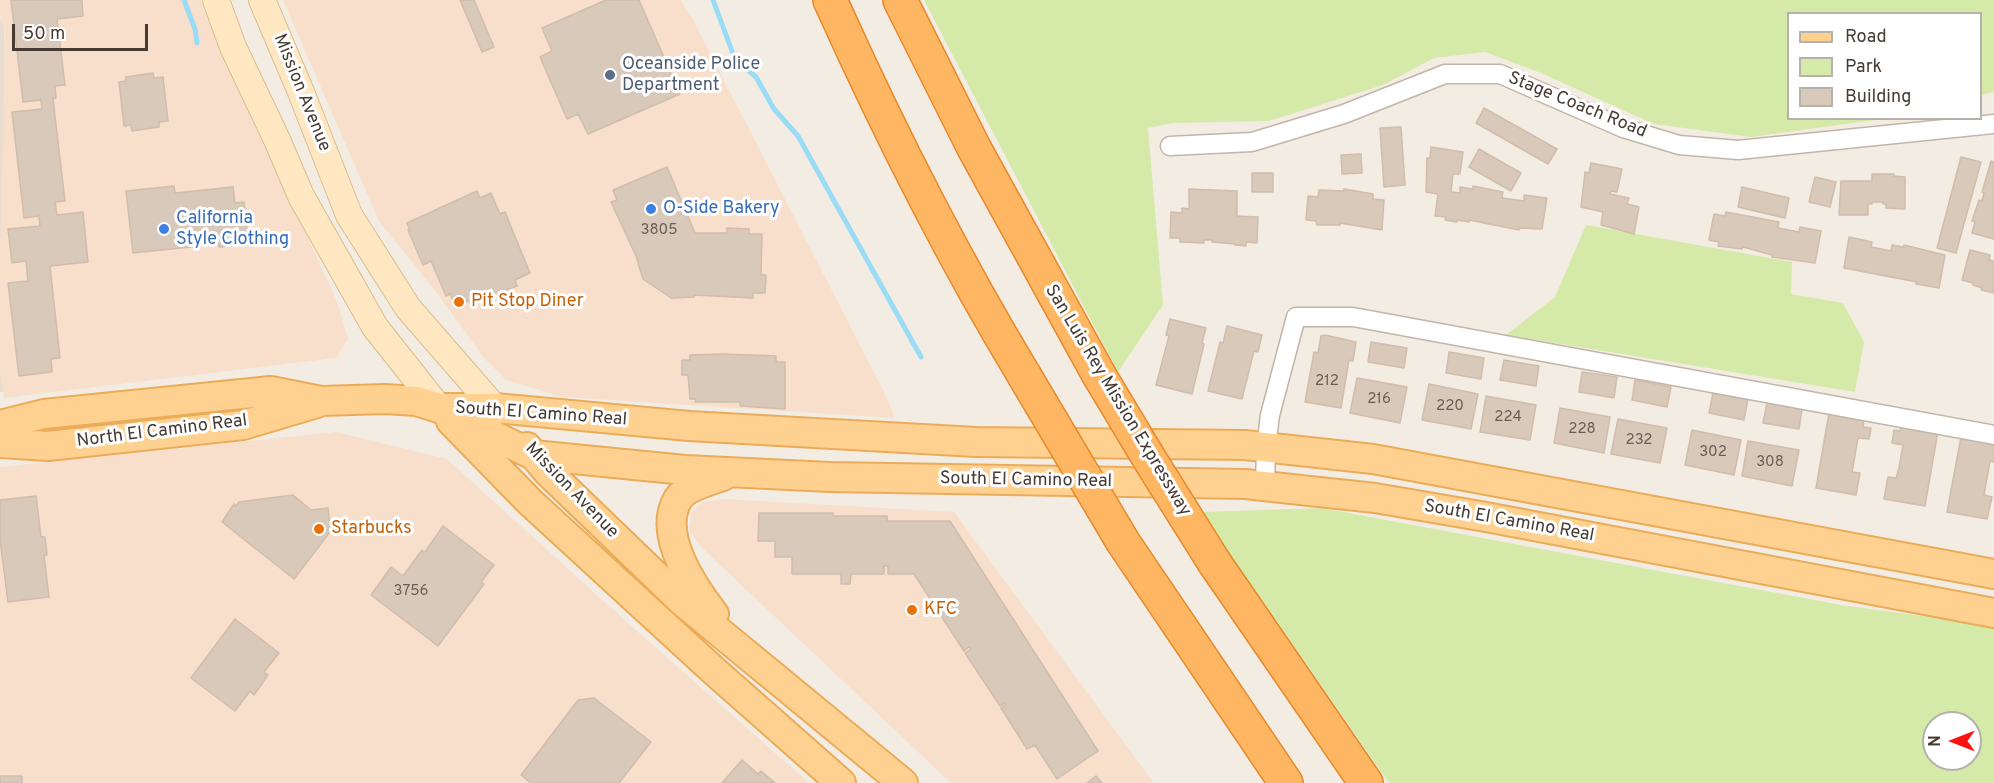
<!DOCTYPE html>
<style>
body{margin:0}
#map{position:relative;width:1994px;height:783px;overflow:hidden;background:#f3ece3;font-family:Overpass,sans-serif}
canvas{display:block}
.legend{position:absolute;left:1787px;top:12px;width:195px;height:108px;box-sizing:border-box;background:#fff;border:2px solid #b5b1ad;margin:0;padding:8px 10px;list-style:none;font-size:18px;color:#453b33}
.legend li{display:flex;align-items:center;gap:12px;height:30px}
.legend b{width:30px;border:2px solid #b5b1ad}
.north{position:absolute;left:1922px;top:711px;width:60px;height:60px;box-sizing:border-box;background:#fff;border:2px solid #b5b1ad;border-radius:50%;rotate:270deg;font-size:16px;font-weight:700;line-height:24px;text-align:center;color:#453b33}
.north::after{content:'';display:block;margin:auto;width:21px;height:27px;background:#ff120e;clip-path:polygon(50% 0,100% 100%,50% 72%,0 100%)}
.scale{position:absolute;left:12px;top:24px;width:136px;height:27px;box-sizing:border-box;border:3px solid #453b33;border-top:0;padding-left:8px;font-size:18px;line-height:21px;white-space:nowrap;color:#453b33;-webkit-text-stroke:4px #fff;paint-order:stroke}
</style>
<div id="map">
<canvas width="1994" height="783"></canvas>
<ul class="legend">
<li><b style="height:8px;background:#ffd190"></b>Road</li>
<li><b style="height:16px;background:#d5eaa8"></b>Park</li>
<li><b style="height:16px;background:#d8c9bb"></b>Building</li>
</ul>
<div class="north">N</div>
<div class="scale">50 m</div>
</div>
<script>
const ctx = document.querySelector('canvas').getContext('2d');
ctx.lineJoin = 'round';
function fillPath(path, color) {
  ctx.fillStyle = color;
  ctx.fill(path, 'evenodd');
}
function trace(path, color, width, dash) {
  ctx.strokeStyle = color;
  ctx.lineWidth = width;
  ctx.lineCap = dash ? 'butt' : 'round';
  ctx.setLineDash(dash || []);
  ctx.stroke(path);
}
function drawText(font, color, halo, rows, align = 'center') {
  ctx.font = font + ' Overpass,sans-serif';
  ctx.lineWidth = 6;
  ctx.setLineDash([]);
  ctx.textBaseline = 'middle';
  ctx.strokeStyle = halo;
  ctx.fillStyle = color;
  for (const [text, x, y, turn = 0] of rows) {
    ctx.save();
    ctx.translate(x, y);
    ctx.rotate((+turn || 0) * Math.PI / 180);
    ctx.textAlign = isNaN(turn) ? turn : align;
    if (halo) ctx.strokeText(text, 0, 0);
    ctx.fillText(text, 0, 0);
    ctx.restore();
  }
}
fillPath(new Path2D(`
 M0,18l4,8 9,365 -13,1z`), '#e7ddd1');
fillPath(new Path2D(`
 M0,0h201l137,304 10,35 -12,19 -332,40 -4,-26v-114l5,-229 -5,-13z
 M283,0h398l12,20 191,372 11,26 -332,-21 -57,-17 -22,-22 -47,-65 -58,-72z
 M336,432l111,27 173,157 189,167h-809v-316z
 M723,499l231,13 200,271h-203l-249,-235 -13,-17 3,-19 10,-10z`), '#f7dfcc');
fillPath(new Path2D(`
 M924,0h1070v92l-13,3 -1,-81h-192v104l94,1 -131,18 -97,-13 -113,-51 -56,-21 -51,6 -51,27 -114,36 -96,2 -25,5 15,177 -45,67z
 M1586,225l206,37 -1,32 52,9 21,39 -9,50 -349,-57 49,-38z
 M1322,508l519,97 153,21v157h-605l-188,-271zM1934,723h36v36h-36z`), '#d5eaa8');
trace(new Path2D(`
 M184,0l11,29 2,14
 M713,0l22,59 21,18 18,32 24,27 123,221`), '#9adbf5', 5);
const building = new Path2D(`
 M11,0h71l1,16 -26,3 8,66 -10,1 1,12 -3,1 12,102 -10,1 2,13 26,-3 5,50 -38,4 10,92 -9,1 1,13 -33,4 -11,-93 20,-2 -2,-20 -14,2 -4,-34 32,-3 -1,-10 -15,2 -12,-106 30,-3 -1,-9 -18,2z
 M460,0h14l20,47 -12,5z
 M606,0h33l41,94 -92,40 -10,-20 -11,5 -27,-62 12,-6 -10,-23z
 M153,73l1,5 9,-1 5,44 -9,1v5l-27,4 -1,-6 -7,1 -5,-44 7,-1v-4z
 M1484,108l73,41 -9,15 -72,-41z
 M1401,127l4,58 -21,2 -4,-59z
 M1431,147l32,5 -3,22h-7l-2,18 9,1v-6l13,2v-3l30,6 -1,6 22,3v-6l23,3 -5,31 -23,-1v2l-50,-10v2l-12,-2v2l-12,-2 1,-3 -11,-1 3,-22 -12,-2 1,-34h3z
 M1479,149l42,24 -10,18 -42,-24z
 M1361,154l1,19 -20,1 -1,-19z
 M1961,157l20,5 -25,91 -19,-5z
 M1991,161l3,1v77l-22,-6 3,-11 -3,-1 7,-21 3,1 2,-8 -2,-1z
 M1591,163l31,6 -5,23 -6,-1 -1,3 19,4 -2,6 12,3 -5,27 -33,-9 2,-13 -22,-5 4,-35 4,1z
 M667,167l28,66h32v-5l22,1v5h13l-1,41h5l-1,18h-12v5l-59,-3v2l-23,1 -28,-19 -7,-23 -25,-54 6,-2 -4,-10z
 M1252,173h21v19h-21z
 M1872,174h22v2l11,1v32l-19,-1v-4h-3v-2h-11v2h-4v11h-29l2,-34h31z
 M1815,177l21,5 -6,25 -21,-5z
 M174,186l1,7 58,-6 2,16 9,-1 5,42 -30,3v-3l-86,9 -7,-62z
 M1742,187l47,11 -4,20 -47,-11z
 M1189,189l48,2v25l21,1 -1,26 -11,-1v4l-11,-1v-1l-23,-2v-2h-8v3l-24,-1v-4h-10l1,-26 11,1v-5l7,1z
 M1344,189l29,5v5l11,1 -2,30 -42,-7v2h-23l-1,-4 -10,-1 2,-24 10,1 1,-7 25,1z
 M477,191l3,7 11,-5 9,21 5,-2 25,61 -15,7 2,6 -46,20 -2,-6 -13,6 -6,-12 -4,2 -15,-35 -8,4 -15,-35h2l-3,-7z
 M1726,212l53,10 -1,6 21,4 1,-5 21,4 -6,32 -43,-6v-2l-29,-8 -1,2 -24,-3 1,-4 -10,-2 5,-26 11,2z
 M1849,237l23,5 -1,5 20,4 1,-6 11,2 1,-2 41,10 -6,33 -23,-4 1,-2 -73,-14z
 M1970,250l20,5 -1,5 5,1v32l-13,-3 1,-2 -9,-3v-2l-11,-3z
 M1170,319l36,9 -4,15 2,1 -12,50 -36,-9 13,-49 -3,-1z
 M1227,326l35,9 -4,17 -4,-1 -12,48 -34,-8 12,-49 3,1z
 M1325,335l31,7 -3,19 -4,-1 -8,48 -36,-6 9,-50 4,1 3,-17z
 M1371,342l36,6 -3,20 -36,-6z
 M1449,352l35,6 -3,21 -35,-6z
 M723,354l53,2v6h9v47l-45,-3v-4h-45l1,-3h-6l-2,-24h-6v-15h8v-5z
 M1504,360l35,6 -3,20 -36,-6z
 M1582,372l35,5 -3,21 -35,-6z
 M1357,378l50,9 -7,36 -50,-10z
 M1635,380l36,7 -4,20 -35,-7z
 M1429,384l49,10 -7,35 -49,-9z
 M1713,393l35,6 -4,21 -35,-7z
 M1486,396l50,9 -6,35 -50,-8z
 M1767,403l35,6 -3,20 -36,-6z
 M1560,408l50,9 -6,36 -50,-10z
 M1829,413l35,6 -1,8 8,1 -2,11 -11,-1 -6,34 8,1 -4,22 -40,-7z
 M1618,419l49,9 -7,35 -49,-9z
 M1901,425l37,6 -13,75 -41,-7 4,-22 8,1 3,-10 4,-23 -11,-2 2,-13 6,1z
 M1692,430l49,10 -7,35 -49,-10z
 M1961,437l33,6v19l-4,-1 -6,34 8,2 -5,22 -40,-7z
 M1748,441l51,9 -7,36 -50,-10z
 M293,495l18,15 17,-2 2,18 3,2 -39,51 -72,-57 12,-18 2,2 3,-4z
 M36,496l5,41h4l2,18h-3l5,42 -41,5 -8,-62v-40z
 M759,513h74v3h54v5h63l148,230 -41,28 -22,-34 -8,4 -26,-41 5,-3 -1,-2 -5,3 -35,-53 6,-4 -2,-2 -5,4 -50,-77h-26v-8h-4v8h-33l-1,10h-9v-10h-49v-17h-17v-16h-17z
 M443,526l51,39 -13,17 3,2 -46,62 -67,-51 20,-28 12,9 19,-26 3,2z
 M235,619l44,34 -15,19 4,3 -14,20 -4,-4 -15,20 -44,-33z
 M594,698l57,44 -32,41h-88l-10,-8 57,-75z
 M742,760l16,14 3,-3 14,12h-53z
 M0,776h22v7h-22z
 M1096,776l6,7h-15z`);
fillPath(building, '#d8c9bb');
trace(building, '#d0bdaa', 1.5);
const street = new Path2D(`
 M1170,146l82,-4 92,-28 101,-40h55l123,54 56,17 59,5 256,-26
 M1265,486l1,-39 4,-32 26,-98h57l641,118`);
const secondary = new Path2D(`
 M216,0l17,47 45,95 23,54 74,131 64,81
 M262,0l39,92 48,123 59,93 87,100`);
const primary = new Path2D(`
 M446,408h49l194,18 287,16 269,3 128,14 621,115
 M451,421l79,81 183,168 128,113
 M0,425l44,-11 227,-23 50,10 64,-2 31,2 23,7 94,47 152,15 145,7 415,7 130,14 111,19 508,96
 M0,443l48,3 195,-21 74,-22
 M527,447l21,25 135,130 220,181
 M714,614c-21,-27 -57,-80 -36,-115 8,-13 31,-18 45,-23`);
const highway = new Path2D(`
 M830,0c57,127 122,256 194,375
 M900,0l74,148 125,227
 M1123,542l163,241
 M1214,562l152,221`);
trace(street, '#c2b5a8', 21);
trace(secondary, '#d9bd91', 28);
trace(primary, '#ebac59', 32);
trace(highway, '#e78829', 36);
trace(street, '#fff', 18);
trace(secondary, '#ffe8c1', 26);
trace(primary, '#ffd190', 28);
trace(highway, '#ffb662', 33);
const highwayBridge = new Path2D(`
 M1024,375l99,167
 M1099,375l51,85 64,102`);
trace(highwayBridge, '#e78829', 36, []);
trace(highwayBridge, '#ffb662', 33);
for (const [x, y, r, color] of [
 [610,75,6,"#5c6f8a"],
 [651,209,6,"#3f7fe0"],
 [164,229,6,"#3f7fe0"],
 [459,302,6,"#e8710a"],
 [319,529,6,"#e8710a"],
 [912,610,6,"#e8710a"]
]) {
  const dot = new Path2D();
  dot.arc(x, y, r, 0, 2 * Math.PI);
  ctx.fillStyle = color;
  ctx.fill(dot);
  trace(dot, '#fff', 2);
}
drawText('15px', '#6a5e55', null, [
 ["3805",659,231],
 ["212",1327,382],
 ["216",1379,400],
 ["220",1450,407],
 ["224",1508,418],
 ["228",1582,430],
 ["232",1639,441],
 ["302",1713,453],
 ["308",1770,463],
 ["3756",411,592]
]);
drawText('18px', '#4e5e75', '#fff', [
 ["Oceanside Police",622,65],
 ["Department",622,86]
], 'left');
drawText('18px', '#453b33', '#fff', [
 ["Mission Avenue",301,93,68],
 ["Stage Coach Road",1577,106,22],
 ["San Luis Rey Mission Expressway",1117,401,59],
 ["South El Camino Real",541,415,4],
 ["North El Camino Real",162,432,-7],
 ["South El Camino Real",1026,481,1],
 ["Mission Avenue",571,491,46],
 ["South El Camino Real",1509,522,10]
]);
drawText('18px', '#366cbe', '#fff', [
 ["O-Side Bakery",663,209],
 ["California",176,219],
 ["Style Clothing",176,240]
], 'left');
drawText('18px', '#c56008', '#fff', [
 ["Pit Stop Diner",471,302],
 ["Starbucks",331,529],
 ["KFC",924,610]
], 'left');
</script>
